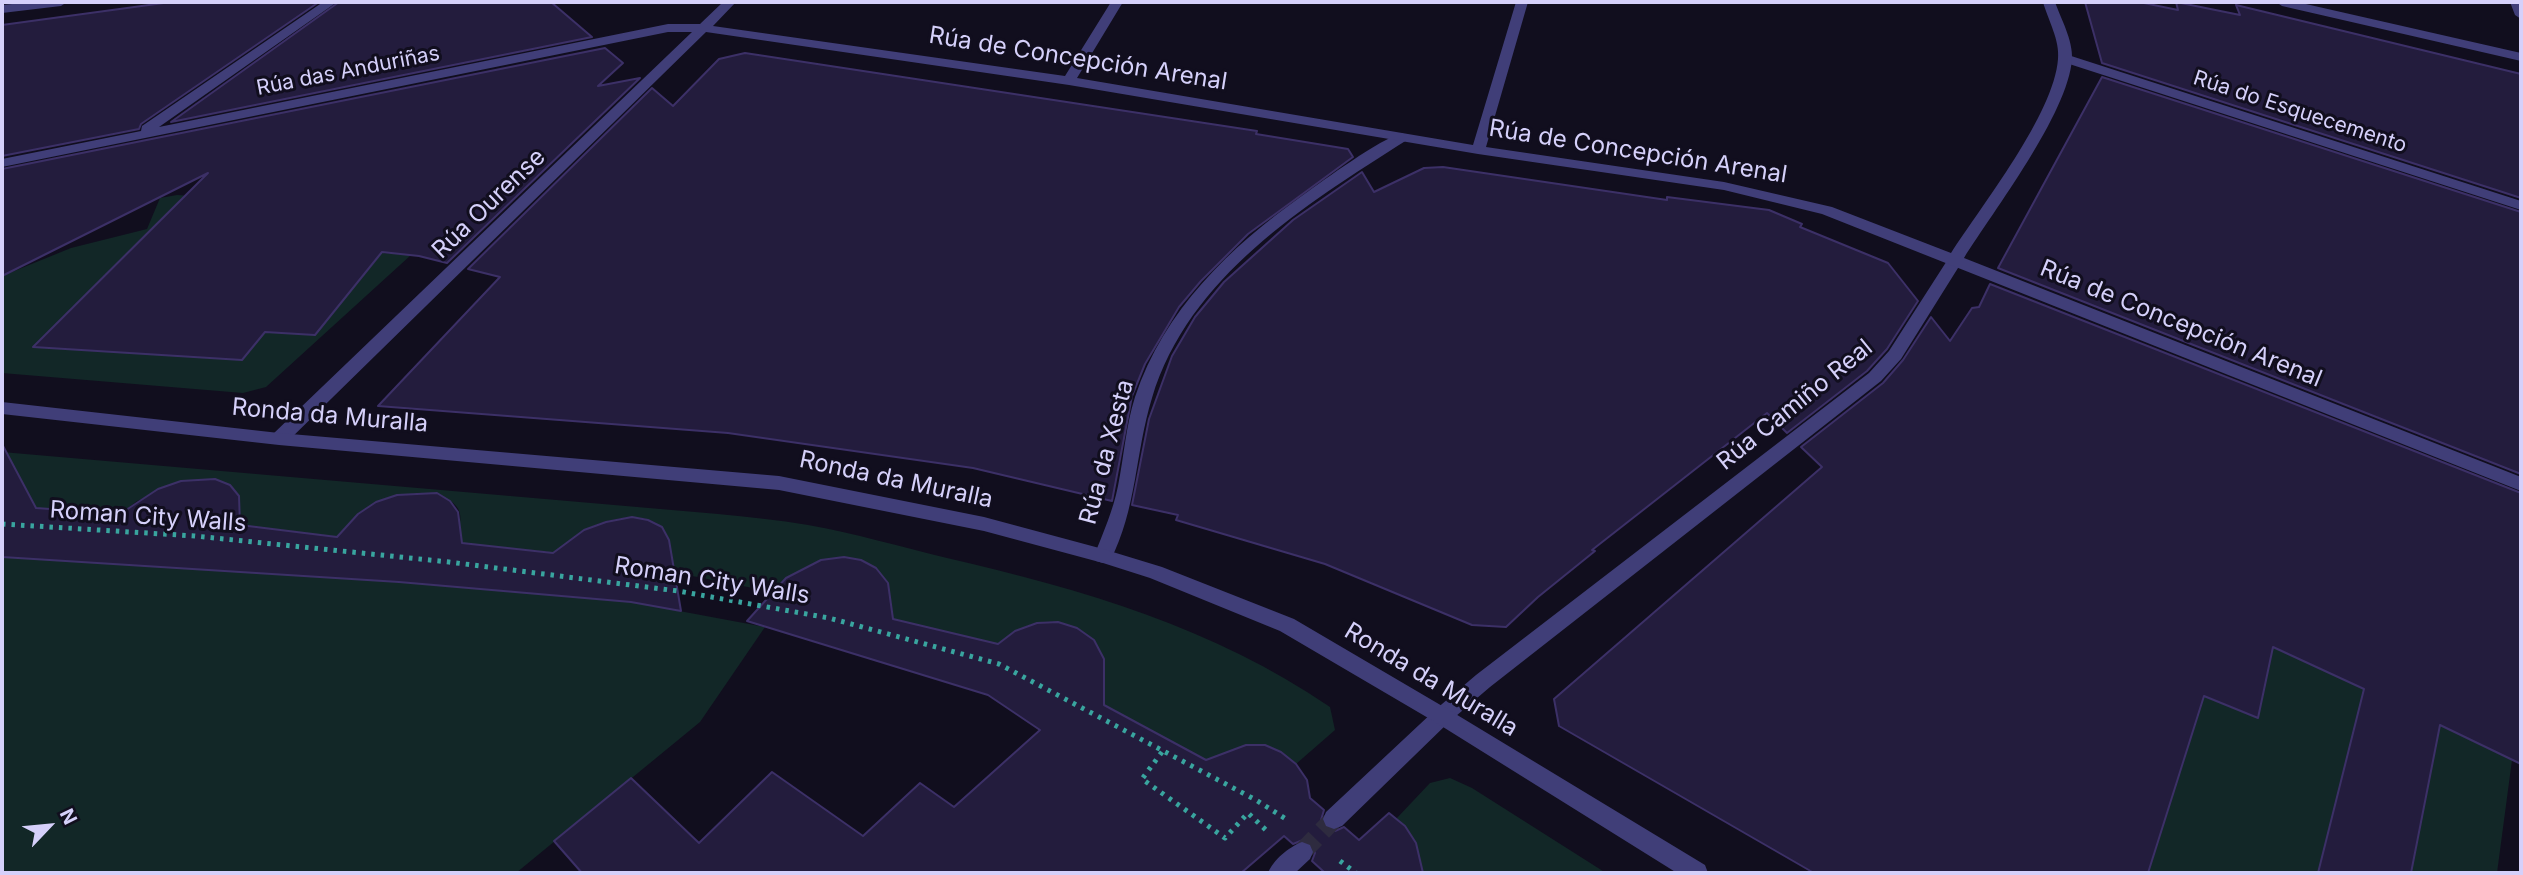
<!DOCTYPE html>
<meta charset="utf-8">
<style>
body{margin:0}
#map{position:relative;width:2523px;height:875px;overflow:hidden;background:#110e1e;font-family:Inter,sans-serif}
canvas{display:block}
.frame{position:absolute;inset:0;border:4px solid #d5d0fa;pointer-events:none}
.north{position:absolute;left:14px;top:791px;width:70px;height:70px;-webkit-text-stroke:5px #110e1e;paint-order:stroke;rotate:64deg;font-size:19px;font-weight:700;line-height:28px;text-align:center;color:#d5d0fa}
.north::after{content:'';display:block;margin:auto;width:24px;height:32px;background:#d5d0fa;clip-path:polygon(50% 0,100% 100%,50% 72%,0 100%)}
</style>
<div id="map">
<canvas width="2523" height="875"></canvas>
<div class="frame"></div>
<div class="north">N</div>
</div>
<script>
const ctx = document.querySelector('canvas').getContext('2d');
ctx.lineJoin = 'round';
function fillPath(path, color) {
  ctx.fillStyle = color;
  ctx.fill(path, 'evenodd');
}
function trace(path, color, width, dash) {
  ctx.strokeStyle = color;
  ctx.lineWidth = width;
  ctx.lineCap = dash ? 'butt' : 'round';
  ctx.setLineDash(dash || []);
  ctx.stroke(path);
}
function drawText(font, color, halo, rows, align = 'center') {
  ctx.font = font + ' Inter,sans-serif';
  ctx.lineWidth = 6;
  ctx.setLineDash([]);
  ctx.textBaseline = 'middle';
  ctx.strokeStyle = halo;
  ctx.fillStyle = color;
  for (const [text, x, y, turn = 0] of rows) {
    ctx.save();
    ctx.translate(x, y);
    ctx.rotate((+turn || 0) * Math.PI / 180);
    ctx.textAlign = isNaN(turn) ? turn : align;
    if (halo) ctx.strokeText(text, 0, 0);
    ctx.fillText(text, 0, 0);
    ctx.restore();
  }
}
fillPath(new Path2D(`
 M177,195l15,1 57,100 -156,-9 -60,60 209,13 23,-28 50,3 67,-82 29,2 -145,132 -23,6 -241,-20v-97l69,-28 76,-19 13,-31z
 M2,452l716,62c30,3 60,6 90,11 46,8 93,22 139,33 137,32 266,69 383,149l5,23 -39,34c-31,-25 -52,-25 -83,0l-118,-64c31,-40 -15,-86 -58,-77 -15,3 -27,12 -39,21l-112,-26 -65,-58 -35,18 -13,14 -106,-21c0,-10 4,-23 1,-32 -9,-34 -66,-21 -86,-7 -10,6 -17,13 -24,21l-107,-11c37,-53 -44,-56 -76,-39 -15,9 -26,20 -35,34l-106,-13 -4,-39 -15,-6 -34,2 -44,20 -17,13 -107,-7c12,-21 12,-33 -11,-42z
 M2,557l397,25 232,20 134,25 -65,95 -184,151h-514z
 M2273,647l91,42 -46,184h-170l56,-177 54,22z
 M2440,725l72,35 -15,113h-86z
 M1450,778l22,10 134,85h-188c3,-22 -4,-41 -22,-54l34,-36z`), '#122727');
const building = new Path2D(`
 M171,2h148l-178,122 -2,5 -137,27v-131z
 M339,2h212l41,35 -421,85z
 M2085,2h54l39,8 -2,-8 64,13 -4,-10 285,69v124l-419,-135z
 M605,48l18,15 -25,23 42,-8 -193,185 -28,-7 -37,-4 -67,83 -50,-3 -23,28 -209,-13 175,-174 -206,103v-107z
 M745,53l512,78 -1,3 92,15 5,8 -105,77 -47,47 -22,26 -34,57 -13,32 -20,105 -139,-33 -245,-35 -350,-27 122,-129 -32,-8 184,-181 21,18 46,-47z
 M2102,77l419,135v262l-523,-206z
 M1443,167l224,33v-3l102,13 33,14 -2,3 88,36 30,38 -31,48 -20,22 -80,62 -20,-20 -175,137 3,1 -57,46 -32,30 -34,-2 -147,-61 -149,-44 2,-5 -46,-10 17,-86 23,-63 23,-39 29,-35 69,-62 69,-48 12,20 50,-24z
 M1990,284l531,209v271l-81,-39 -29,148h-93l46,-184 -91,-42 -15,71 -54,-22 -56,177h-334l-255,-147 -5,-27 268,-232 -21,-20 82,-64 20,-23 28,-43 19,24 22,-33 7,-1z
 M2,444l34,64 84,6 38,-25 23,-8 34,-2 15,6 9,11 1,29 97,12 21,-23 18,-12 21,-7 40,-2 13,8 8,11 4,31 91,10 31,-23 22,-8 26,-5 16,3 14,7 7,13 12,71 -50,-9 -232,-20 -397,-25z
 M844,557l17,3 15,8 12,15 5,36 105,25 17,-13 22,-8 21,-1 19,6 17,12 10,19v46l102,55 40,-15h19l16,7 15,12 11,16 3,18 14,12 -3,10 4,8 10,3 9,-4 15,13 30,-27 16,13 11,17 7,30h-101l2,-1 -12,-11 3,-8 -3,-9 -9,-4 -10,4 -9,-8 -43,37h-659l-28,-32 77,-63 68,65 73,-71 91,64 57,-53 34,24 86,-77 -52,-35 -241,-74 39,-43 35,-18z`);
fillPath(building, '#231c3d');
trace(building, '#3c3067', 2);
trace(new Path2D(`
 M1302,852l32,-33`), '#2e2b3f', 19, [19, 10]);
trace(new Path2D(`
 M2,524l193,12 254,26 229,29 151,27 170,46 257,136 30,19
 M1162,752l-20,27 83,59 23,-25 19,18
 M1340,861l16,12`), '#39a59f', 5, [3.5, 6]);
fillPath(new Path2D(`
 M2065,54l456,147v9l-461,-149 -2,-3z
 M1402,133l7,4 -2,3c-102,65 -218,136 -255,258 -17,55 -15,111 -42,163l-7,2 -7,-2 -2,-5c9,-23 19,-45 24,-70 6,-30 8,-61 17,-89 29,-87 95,-150 168,-202 21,-15 77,-56 99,-62z
 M1955,255l8,5 -62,99 -20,22 -391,306 -41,35 -107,104 -8,3 -8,-3 -3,-7 3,-7 109,-102 41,-35 393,-302 20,-22 61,-95z
 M1302,842l8,3 3,7 -3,7 -15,14h-27c5,-13 21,-26 34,-31z`), '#403e78');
fillPath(new Path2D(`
 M32,2h35l-6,4 -59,7v-8z
 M323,2h14l-178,125 509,-103h32l23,-22h13l-23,24 352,50 46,-74h12l-46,76 396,67 43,-143h12l-42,145 238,35 108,25 119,46c31,-48 103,-139 107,-194 2,-19 -10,-39 -15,-57h12c6,17 18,38 17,57 -4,55 -78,151 -108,199l557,219v14l-699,-277 -98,-24 -246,-36 -409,-69 -363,-53 -421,412h-12l-3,-5 3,-5 419,-402h-24l-666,135v-8l139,-28 1,-5z
 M2276,2h21l224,51v8l-239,-55z
 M2510,2h11v17l-6,-4z`), '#403e78');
fillPath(new Path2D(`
 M2,402l277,31 500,43 205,41 119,32 59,18 132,52 155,91 256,155 3,8h-31l-242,-151 -155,-91 -130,-53 -47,-15 -119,-32 -205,-41 -500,-45 -277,-31z`), '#403e78');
drawText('21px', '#d5d0fa', '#110e1e', [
 ["Rúa das Anduriñas",348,71,-11],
 ["Rúa do Esquecemento",2300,112,18]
]);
drawText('24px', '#d5d0fa', '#110e1e', [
 ["Rúa de Concepción Arenal",1078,59,9],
 ["Rúa de Concepción Arenal",1638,152,9],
 ["Rúa Ourense",489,204,-44],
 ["Rúa de Concepción Arenal",2181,324,22],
 ["Rúa Camiño Real",1795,405,-39],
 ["Ronda da Muralla",330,416,5],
 ["Rúa da Xesta",1107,452,-75],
 ["Ronda da Muralla",896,480,12],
 ["Roman City Walls",148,517,4],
 ["Roman City Walls",712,581,9],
 ["Ronda da Muralla",1431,680,31]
]);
</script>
